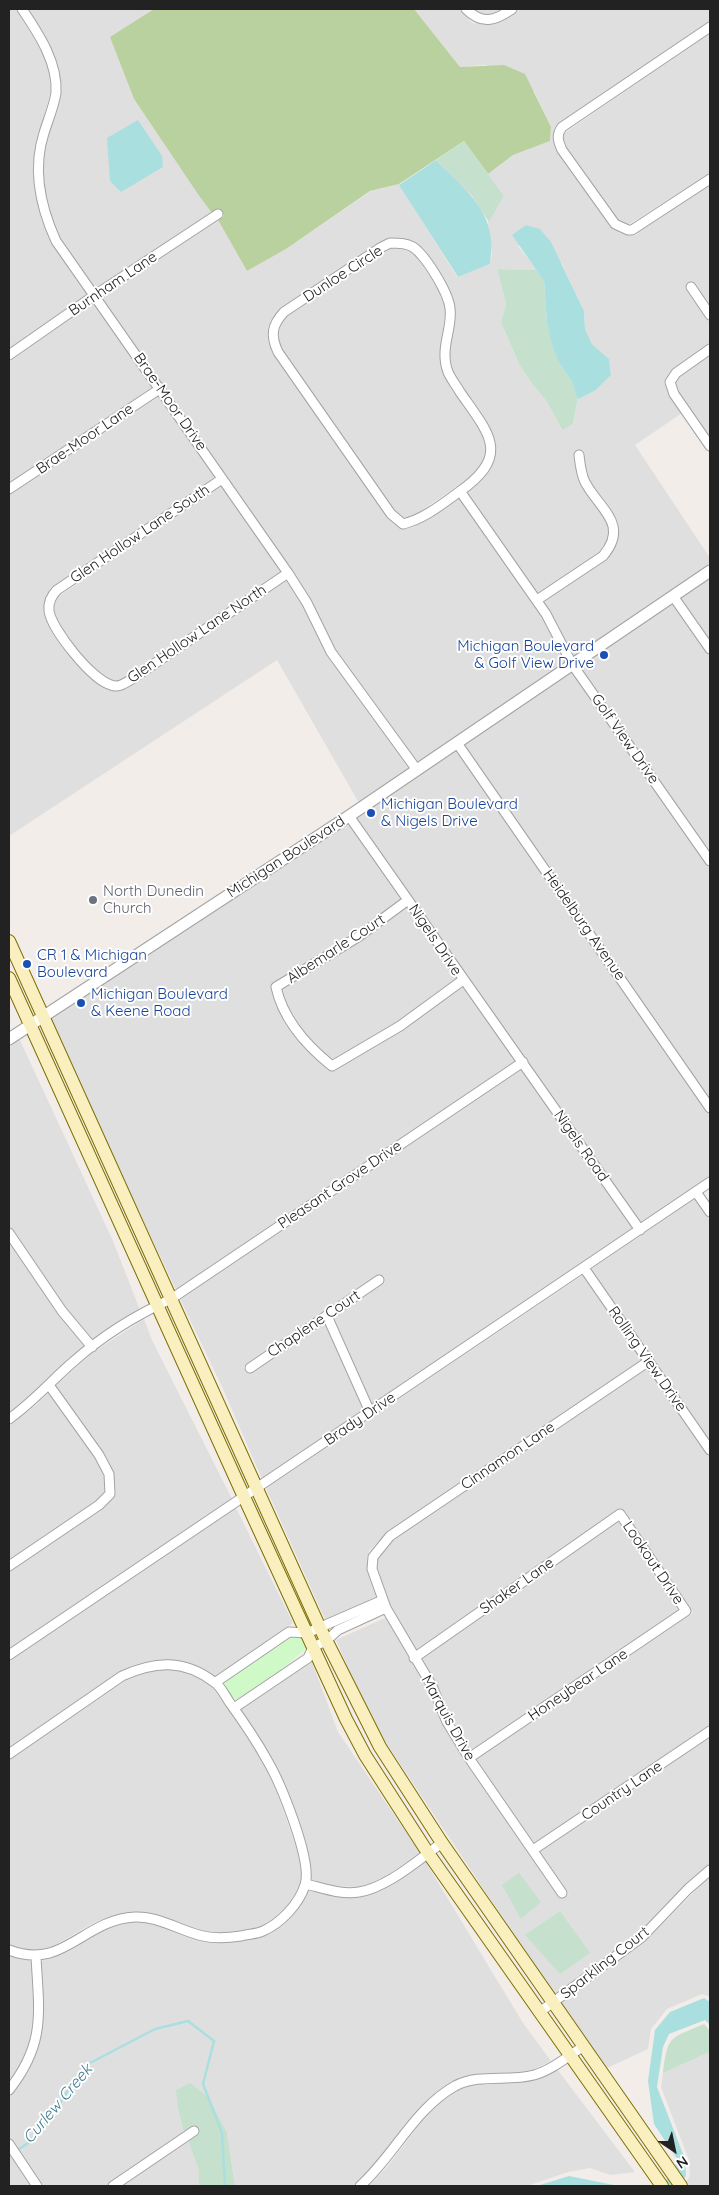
<!DOCTYPE html>
<style>
body{margin:0}
#map{position:relative;width:719px;height:2195px;overflow:hidden;background:#f2ede9;font-family:Quicksand,sans-serif}
canvas{display:block}
.frame{position:absolute;inset:0;border:10px solid #222;pointer-events:none}
.north{position:absolute;left:649px;top:2125px;width:50px;height:50px;-webkit-text-stroke:4px #fff;paint-order:stroke;rotate:146deg;font-size:14px;font-weight:700;line-height:20px;text-align:center;color:#222}
.north::after{content:'';display:block;margin:auto;width:18px;height:22px;background:#222;clip-path:polygon(50% 0,100% 100%,50% 72%,0 100%)}
</style>
<div id="map">
<canvas width="719" height="2195"></canvas>
<div class="frame"></div>
<div class="north">N</div>
</div>
<script>
const ctx = document.querySelector('canvas').getContext('2d');
ctx.lineJoin = 'round';
function fillPath(path, color) {
  ctx.fillStyle = color;
  ctx.fill(path, 'evenodd');
}
function trace(path, color, width, dash) {
  ctx.strokeStyle = color;
  ctx.lineWidth = width;
  ctx.lineCap = dash ? 'butt' : 'round';
  ctx.setLineDash(dash || []);
  ctx.stroke(path);
}
function drawText(font, color, halo, rows, align = 'center') {
  ctx.font = font + ' Quicksand,sans-serif';
  ctx.lineWidth = 4;
  ctx.setLineDash([]);
  ctx.textBaseline = 'middle';
  ctx.strokeStyle = halo;
  ctx.fillStyle = color;
  for (const [text, x, y, turn = 0] of rows) {
    ctx.save();
    ctx.translate(x, y);
    ctx.rotate((+turn || 0) * Math.PI / 180);
    ctx.textAlign = isNaN(turn) ? turn : align;
    if (halo) ctx.strokeText(text, 0, 0);
    ctx.fillText(text, 0, 0);
    ctx.restore();
  }
}
fillPath(new Path2D(`
 M9,9h7l31,51 4,31 -16,59 -2,17 1,18 8,36 10,21 37,52 -80,56z
 M27,9h127l-43,28 23,62 78,114 -116,76 -36,-50 -9,-20 -8,-35 -1,-16 1,-15 17,-61 -5,-35z
 M414,9h47l9,12 5,3 1,-2 13,3 13,-4 19,-12h189v12l-151,102 -5,8 -1,7 6,14 55,76 17,8 6,-1v-2l73,-49v270l-28,-41 -47,32 75,113v7l-137,92 -30,-55 63,-43 7,-8 5,-11v-15l-5,-11 -24,-34 -6,-29h-9l7,32 25,36 3,8v9l-3,9 -6,7 -63,42 -70,-102 12,-9 11,-13 5,-17v-13l-6,-13 -36,-55 -4,-19 6,-45 -7,-19 -35,-47 -12,-4 -13,1 -11,5 -95,64 -9,9 -5,11v13l6,13 119,169 12,6 9,-2 46,-30 82,119 24,46 -148,102 -83,-114 -41,-75 -193,-278 117,-77 29,51 39,-22 85,-58 28,-7 58,93 33,-13 2,-10 -4,-31 16,-27 -16,-22 25,-19 37,-14 1,-14 -17,-36 -48,-26 -26,2zM517,245l44,17 23,49 1,18 7,15 17,15 2,16 -15,15 -18,7 -5,27 -12,5 -14,-27 -17,-21 -11,-17 -18,-42 5,-18 -9,-35 40,1z
 M472,9h31l-14,6 -13,-2z
 M710,33v140l-82,52 -10,-5 -52,-72 -4,-9 1,-5z
 M392,248l18,3 7,6 23,35 6,17 -6,42 2,13 6,16 33,51 6,20 -4,13 -11,12 -54,37 -15,6 -9,-8 -112,-161 -5,-10v-8l3,-9 7,-7z
 M94,302l60,84 -145,98v-122z
 M160,395l56,82 -165,111 -5,7 -1,16 6,18 24,33 24,23 6,4 15,1 15,-7 152,-103 16,25 25,49 83,114 -52,35 -82,-143 -268,176v-341z
 M222,485l60,86 -152,104 -12,6 -12,-2 -24,-22 -23,-33 -5,-12 1,-13z
 M710,577v65l-30,-45z
 M672,602l38,55v196l-131,-188z
 M571,670l139,198v232l-247,-356z
 M456,749l254,366v62l-70,46 -285,-406z
 M348,822l54,77 -46,34 -82,50 -2,5 3,13 21,35 20,23 13,11 5,1 68,-41 60,-44 55,75 -341,229 -127,-271z
 M408,907l49,71 -60,44 -65,39 -19,-17 -10,-13 -20,-33 -1,-8 79,-49z
 M19,1038l94,203 27,69 -48,31 -26,-33 -57,-82v-181z
 M522,1069l111,159 -261,177 -39,-87 52,-36 -5,-8 -59,39 -78,54 6,7 77,-51 39,87 -103,69 -39,-90 -43,-90z
 M696,1198l14,22v223l-120,-173z
 M9,1241l50,72 26,33 -16,12 -39,39 -21,16z
 M583,1275l59,85 -255,173 -18,18 -2,6 1,13 10,30 -51,24 -61,-136z
 M144,1319l8,21 80,159 -223,150v-77l93,-63 12,-14 -1,-23 -58,-86 40,-35z
 M648,1368l62,90v267l-176,119 -59,-85 218,-146 -72,-105 -206,143 -27,-50 -11,-32v-10l16,-19z
 M49,1392l46,66 10,17v17l-9,9 -87,59v-136l27,-19z
 M236,1508l57,115 -78,54 -31,-15 -13,-2 -22,1 -15,4 -14,7 -111,76v-87z
 M619,1521l61,89 -210,141 -19,-31 -15,-36 -16,-25z
 M387,1617l21,39 20,32 15,35 20,33 99,143 7,-5 -30,-42 171,-115v127l-25,22 -47,47 -83,63 -185,-277 -34,-79z
 M312,1662l26,70 82,121 -34,23 -15,8 -13,3 -27,-1 -21,-6v-21l-24,-69 -15,-32 -31,-48z
 M172,1669l21,6 20,11 50,76 14,31 24,67v22l-6,12 -8,12 -12,12 -15,9 -15,3 -21,3 -20,-1 -39,-14 -26,-6 -9,1 -33,8 -47,27 -14,4 -27,-7v-185l116,-79 27,-11z
 M425,1861l98,162 28,38 -18,9 -16,3h-30l-18,3 -16,6 -18,11 -16,16 -40,52 -26,25h-118l-8,-53 -49,-24 6,23 -79,54h-63l-33,-49v-40l19,-25 11,-26 4,-33 -2,-52 13,-4 19,-8 28,-19 31,-8h8l24,5 39,14 22,2 38,-7 18,-10 13,-13 14,-24 23,6 30,2 14,-5 16,-8z
 M710,1876v121l-8,-3 -35,15 -16,20 -3,20 -43,20 -45,-65 85,-63z
 M9,1955l23,6 2,51 -4,32 -9,22 -12,16z
 M710,2052v134h-24l-1,-2 5,-8 -1,-16 -28,-73 2,-14z
 M557,2069l78,103 -25,3 -20,-7 -22,4 -41,14h-159l19,-19 39,-51 15,-15 17,-11 14,-5 17,-3h30l17,-3z
 M188,2141l11,30v15h-77z
 M9,2152l9,13 14,21h-23z`), '#e0dfdf');
fillPath(new Path2D(`
 M154,9h260l46,58 44,-2 21,9 26,53 -1,14 -37,14 -25,19 -24,-33 -65,43 -29,7 -84,58 -39,22 -29,-51 6,-4 -5,-8 -7,5 -12,-16 -66,-98 -24,-62z`), '#b9d19e');
fillPath(new Path2D(`
 M464,141l40,55 -15,26 -17,-26 -36,-36z
 M497,269l40,1 7,11 3,42 11,38 14,21 6,15 -5,27 -11,6 -15,-28 -17,-21 -11,-17 -18,-42 5,-18z
 M519,1873l22,29 -20,17 -19,-34z
 M560,1911l30,42 -30,21 -35,-39z
 M704,2024l6,7v21l-47,21c5,-39 7,-34 41,-49z
 M190,2083l18,14 19,36 8,53h-36v-15l-11,-30 12,-8 -6,-8 -10,7 -6,-23 -2,-19z`), '#c6e0ce');
fillPath(new Path2D(`
 M295,1636l8,2 4,9c-21,21 -44,36 -68,52l-7,-1 -9,-12 3,-6 61,-41z`), '#cffac8');
fillPath(new Path2D(`
 M138,120l24,36 1,11 -42,25 -11,-11 -3,-43z
 M436,160c31,32 63,53 54,104l-32,13 -59,-92z
 M526,225l14,4 11,13 33,69 1,18 7,15 17,15 2,16 -15,15 -18,9 -6,-17 -14,-21 -6,-17 -5,-21 -3,-42 -32,-46z
 M704,1998l6,4v23l-5,-5 -36,14 -6,13 -6,40 28,72 1,17 -8,10h-19c10,-7 16,-15 18,-27l-23,-35 -6,-43 7,-51 15,-18z
 M569,2176l50,10h-82z`), '#aadfdf');
trace(new Path2D(`
 M16,2151l12,-8 23,-26 20,-31 19,-23 65,-34 33,-8 26,20 -11,43 19,49 3,53`), '#aadfdf', 2.5);
const minor = new Path2D(`
 M22,9c16,24 36,53 34,84 -2,13 -8,27 -12,40 -12,37 -4,73 12,108l232,332 19,30 24,49 86,118
 M466,9c16,16 29,12 46,0
 M710,27l-148,100c-6,8 -4,14 0,23l53,74 13,6h4l78,-51
 M390,243c8,0 16,0 23,4 13,9 35,45 37,61 3,21 -11,40 -2,64 3,7 8,13 12,20 29,42 52,63 -1,100 -17,12 -35,27 -56,32l-12,-10 -113,-162c-8,-17 -6,-27 6,-40l96,-64z
 M691,287l19,28
 M710,349l-34,24 -6,9 4,12 36,52
 M9,355l86,-60 123,-81
 M222,479l-165,111c-6,6 -9,12 -8,21 3,19 43,69 62,74 8,3 14,-2 21,-6l156,-106
 M9,489l152,-101
 M460,491l86,123 26,50 138,197
 M673,596l37,53
 M537,600l66,-44c27,-32 -4,-47 -18,-74 -4,-8 -5,-18 -6,-27
 M457,743l253,365
 M349,816l291,414
 M408,900l-50,37 -82,50c7,32 31,59 56,79l68,-40 63,-46
 M696,1192l14,20
 M9,1233l53,78 30,36
 M584,1268l126,182
 M327,1316l43,96
 M250,1368l129,-88
 M9,1419c24,-17 42,-38 64,-57 28,-25 63,-47 98,-63l352,-237
 M9,1566l90,-61 11,-11 -1,-20 -10,-19 -50,-70
 M9,1655l701,-473
 M414,1658l206,-144 66,97 -217,147
 M216,1682l73,-50 18,1 76,-33
 M234,1708l74,-50 5,-11 13,-6 12,-11 48,-22
 M9,1754l113,-78c33,-15 62,-17 92,6 7,4 11,14 16,21 13,18 26,37 37,57 13,22 46,101 38,125 -6,19 -24,38 -42,46 -6,3 -15,3 -22,5 -13,2 -25,3 -38,0 -23,-5 -44,-20 -68,-19 -53,3 -71,54 -126,33
 M533,1850l177,-119
 M306,1884c17,4 35,11 53,8 28,-4 60,-33 83,-49
 M562,1893l-93,-135 -22,-36 -15,-36 -46,-78 -14,-39 1,-12 17,-21 259,-175
 M541,2011l101,-74 46,-48 22,-19
 M9,2090c37,-47 30,-78 27,-133
 M9,2144l28,42
 M113,2186l81,-55
 M360,2186c34,-30 54,-77 95,-100 25,-13 53,-4 79,-11 18,-5 34,-19 50,-29`);
const tertiary = new Path2D(`
 M9,1039l340,-223 361,-245`);
const secondary = new Path2D(`
 M9,941l310,685 61,121 62,96 239,343
 M9,978l235,519 102,222 19,36 63,98 234,333`);
trace(minor, '#a3a3a3', 11);
trace(tertiary, '#a3a3a3', 13);
trace(secondary, '#7d6f04', 14);
trace(minor, '#fff', 9);
trace(tertiary, '#fff', 11);
trace(secondary, '#faf0bf', 12);
for (const [x, y, r, color] of [
 [604,655,5,"#1a4fb4"],
 [371,813,5,"#1a4fb4"],
 [93,900,5,"#6b7280"],
 [27,964,5,"#1a4fb4"],
 [81,1003,5,"#1a4fb4"]
]) {
  const dot = new Path2D();
  dot.arc(x, y, r, 0, 2 * Math.PI);
  ctx.fillStyle = color;
  ctx.fill(dot);
  trace(dot, '#fff', 2);
}
drawText('15px', '#222', '#fff', [
 ["Dunloe Circle",343,274,-33],
 ["Burnham Lane",113,284,-34],
 ["Brae-Moor Drive",170,402,55],
 ["Brae-Moor Lane",85,439,-34],
 ["Glen Hollow Lane South",140,534,-34],
 ["Glen Hollow Lane North",197,634,-34],
 ["Golf View Drive",625,739,55],
 ["Michigan Boulevard",286,857,-33],
 ["Heidelburg Avenue",584,925,55],
 ["Nigels Drive",435,940,56],
 ["Albemarle Court",336,949,-33],
 ["Nigels Road",581,1146,55],
 ["Pleasant Grove Drive",340,1185,-34],
 ["Chaplene Court",314,1324,-34],
 ["Rolling View Drive",647,1359,55],
 ["Brady Drive",360,1419,-34],
 ["Cinnamon Lane",508,1456,-34],
 ["Lookout Drive",653,1563,56],
 ["Shaker Lane",517,1586,-35],
 ["Honeybear Lane",578,1685,-34],
 ["Marquis Drive",448,1718,61],
 ["Country Lane",622,1791,-34],
 ["Sparkling Court",605,1963,-38]
]);
drawText('15px', '#164399', '#fff', [
 ["Michigan Boulevard",594,646,"right"],
 ["& Golf View Drive",594,663,"right"],
 ["Michigan Boulevard",381,804],
 ["& Nigels Drive",381,821],
 ["CR 1 & Michigan",37,955],
 ["Boulevard",37,972],
 ["Michigan Boulevard",91,994],
 ["& Keene Road",91,1011]
], 'left');
drawText('15px', '#5b616d', '#fff', [
 ["North Dunedin",103,891],
 ["Church",103,908]
], 'left');
drawText('italic 16px', '#417d93', '#fff', [
 ["Curlew Creek",58,2104,-50]
]);
</script>
